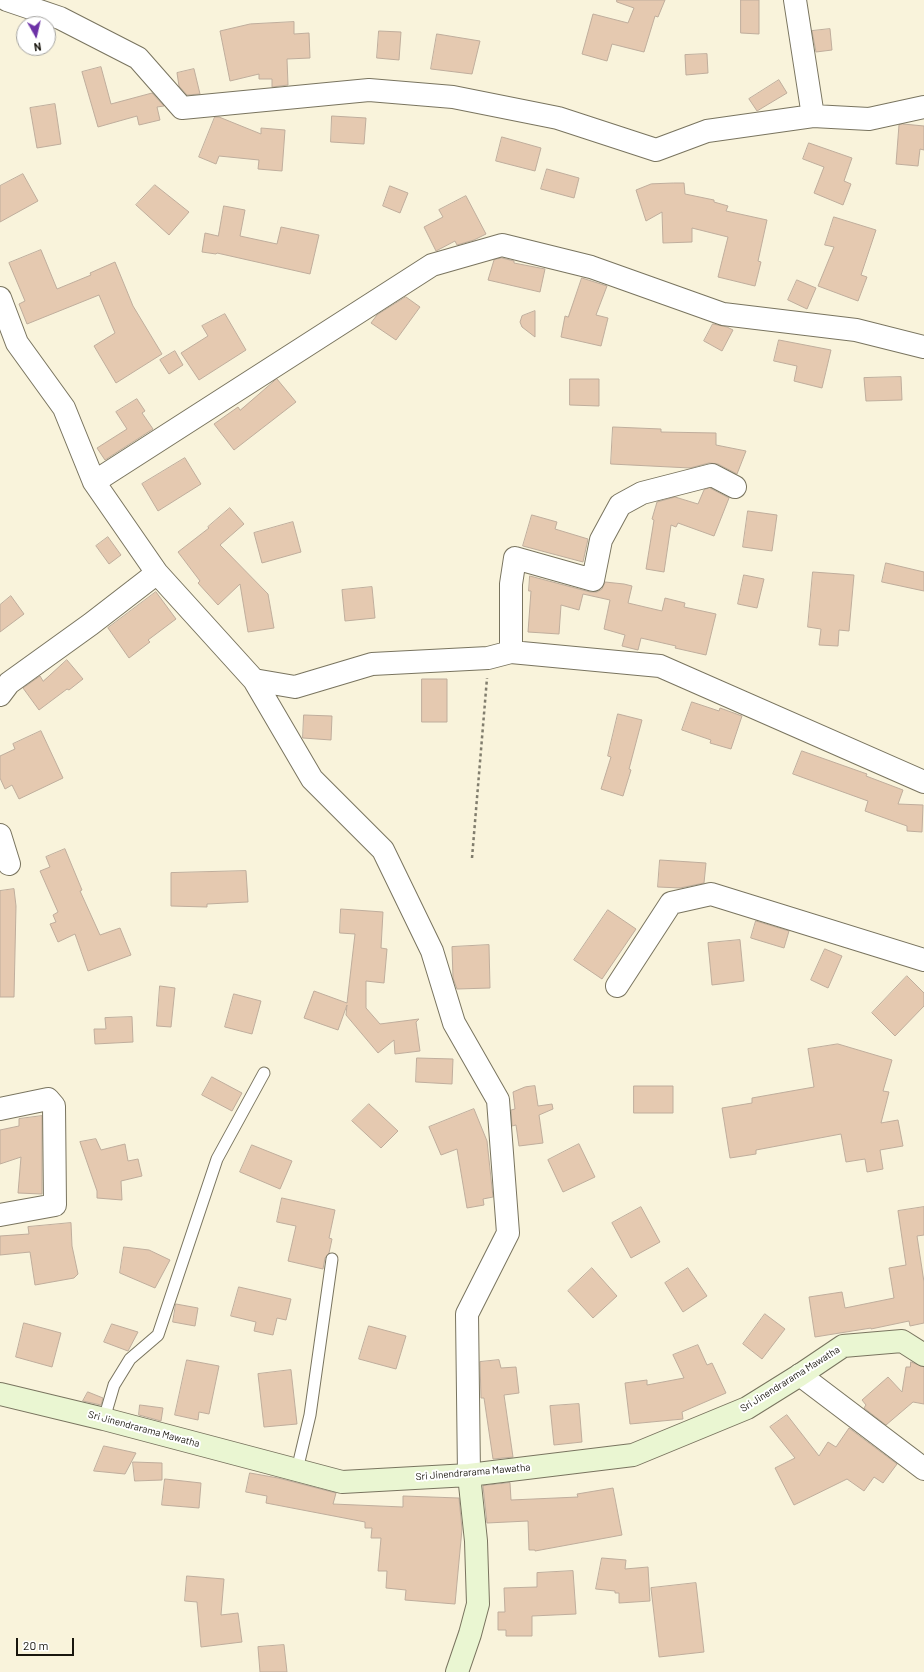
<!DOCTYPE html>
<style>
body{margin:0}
#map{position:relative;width:924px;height:1672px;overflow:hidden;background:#f9f3db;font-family:Barlow,sans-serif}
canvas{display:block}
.north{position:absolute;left:16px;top:16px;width:40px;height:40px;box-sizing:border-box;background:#fff;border:1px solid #a3a29f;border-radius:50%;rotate:172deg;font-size:11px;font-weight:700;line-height:16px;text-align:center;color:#19160e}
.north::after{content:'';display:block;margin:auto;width:14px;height:18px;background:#6c31a6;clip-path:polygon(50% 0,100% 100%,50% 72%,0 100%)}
.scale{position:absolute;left:16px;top:1638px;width:58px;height:18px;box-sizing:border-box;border:2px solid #19160e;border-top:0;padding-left:5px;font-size:12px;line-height:14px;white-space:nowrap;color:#19160e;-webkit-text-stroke:3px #fff;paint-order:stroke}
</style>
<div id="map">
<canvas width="924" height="1672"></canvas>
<div class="north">N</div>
<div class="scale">20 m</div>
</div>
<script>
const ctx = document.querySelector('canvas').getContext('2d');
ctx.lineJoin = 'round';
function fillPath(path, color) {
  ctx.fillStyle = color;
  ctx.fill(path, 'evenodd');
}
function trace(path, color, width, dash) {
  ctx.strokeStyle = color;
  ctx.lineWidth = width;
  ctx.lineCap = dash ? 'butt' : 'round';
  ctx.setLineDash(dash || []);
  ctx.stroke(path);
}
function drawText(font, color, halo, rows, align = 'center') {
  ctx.font = font + ' Barlow,sans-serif';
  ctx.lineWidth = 4;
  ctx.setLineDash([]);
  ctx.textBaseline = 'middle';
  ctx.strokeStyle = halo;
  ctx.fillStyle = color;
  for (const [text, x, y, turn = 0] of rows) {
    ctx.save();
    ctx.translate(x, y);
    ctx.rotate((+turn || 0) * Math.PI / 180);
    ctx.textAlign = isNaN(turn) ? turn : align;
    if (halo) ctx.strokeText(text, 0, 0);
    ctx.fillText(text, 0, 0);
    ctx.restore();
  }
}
const building = new Path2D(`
 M617,0h48l-7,17 -3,-1 -11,36 -32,-8 -5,17 -25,-7 11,-40 35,9 6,-15 -17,-6z
 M741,0h18v34l-18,-1z
 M294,22v12l15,-1 1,25 -23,1 1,26 -16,2v-8h-13v-5l-29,7 -10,-50 30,-7z
 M830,29l2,21 -16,2 -4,-21z
 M379,31l22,1 -2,28 -22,-2z
 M437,34l43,7 -8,33 -41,-5z
 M707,54l1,19 -22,2 -1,-20z
 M101,67l10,37 41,-11 12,13 -7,1 3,13 -21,5 -2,-9 -39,11 -16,-55z
 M194,69l6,25 -13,1 -8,-9 -2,-13z
 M779,80l8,13 -30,18 -8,-12z
 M55,104l6,40 -24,4 -7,-40z
 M332,116l34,2 -2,26 -33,-2z
 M215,117h4l42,17v-6l24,2 -3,41 -24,-2 1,-9 -40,-4 -3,8 -17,-7z
 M903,124l21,2v24l-4,-1 -2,17 -22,-2 3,-39z
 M502,137l39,11 -6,23 -39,-10z
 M809,143l43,15 -8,23 7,3 -8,21 -29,-12 10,-26 -21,-8z
 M547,169l32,9 -5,20 -33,-9z
 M23,174l15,27 -38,21v-36z
 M674,183h10l1,11 29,6v2l14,4 -2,5 41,9 -9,41 3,1 -6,24 -37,-9 10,-40 -36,-9v14l-29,1 -1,-31 -16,9 -10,-31 15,-6z
 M155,185l34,27 -20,23 -33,-30z
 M390,186l18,7 -8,20 -17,-7z
 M466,196l20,38 -12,6 -17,5 -2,-4 -19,10 -12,-24 19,-10 -4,-7z
 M224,206l21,4 -5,26 37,8 4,-17 38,8 -9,39 -93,-21 -1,1 -14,-2 3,-19 13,3z
 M834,217l42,13 -15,45 6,2 -9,24 -40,-15 16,-39 -9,-2z
 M41,250l16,39 34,-14 -1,-2 25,-11 18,44 29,48 -46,29 -22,-37 21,-13 -16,-38 -72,29 -8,-20 6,-3 -16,-38z
 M502,258l12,3v2l31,6 -5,23 -52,-12 6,-20z
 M582,278l25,8 -11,29 12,3 -7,28 -40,-9 4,-21 3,1z
 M797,280l19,8 -9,21 -19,-9z
 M406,297l14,10 -24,33 -25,-17 6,-8z
 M535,311v26l-13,-10 -2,-5 2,-6z
 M225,314l21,36 -47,30 -18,-27 27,-17 -6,-10z
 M713,324l14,3 6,3 -11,21 -18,-10z
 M779,340l52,10 -9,38 -28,-7 3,-15 -23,-5z
 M175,351l8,14 -14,9 -9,-14z
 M901,377l1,23 -36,1 -2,-23z
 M277,379l19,23 -62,48 -20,-26 24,-17 2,3z
 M570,379h29v27l-29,-1z
 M137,399l8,12 -3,2 11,16 -48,31 -8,-12 30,-19 -11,-17z
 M613,427l48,2v3l55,1v12l30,6 -9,23 -19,-10 -9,-1 -19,5 -79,-4z
 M185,458l16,26 -43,27 -16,-27z
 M710,488l19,10 -15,38 -36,-13 -2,4 -5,-2 -7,47 -18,-3 8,-49 -2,-1 5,-17 18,-5 23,7 6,-14z
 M230,508l14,16 -24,21 48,49 6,34 -26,4 -8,-48 -22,21 -20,-22 2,-2 -22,-29 31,-24 -1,-1z
 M748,511l29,4 -5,36 -29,-4z
 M532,515l25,7 -2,7 33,10 -5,23 -60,-16z
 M293,522l8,30 -39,11 -8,-30z
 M108,537l13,18 -12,9 -13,-18z
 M886,563l38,9v19l-42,-9z
 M813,572l41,3 -5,56 -10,-1 -1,16 -19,-1 2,-16 -13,-2z
 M744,575l20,4 -7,29 -19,-4z
 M530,576l60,16h7l5,-3 3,-7 19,2 8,2 -4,17 34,8 3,-13 20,5 -1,4 32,7 -10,41 -31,-7 1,-2 -35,-8 -3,12 -16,-4 3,-11 -21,-6 6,-29 -27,-6 -4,16 -18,-5 -2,29 -31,-2 3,-41h-2z
 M372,587l3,31 -30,3 -3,-31z
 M156,592l20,27 -28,21 2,2 -21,16 -21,-30z
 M11,596l13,18 -24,18v-27z
 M67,660l16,19 -14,11 -2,-1 -28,21 -16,-22 17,-12 3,5z
 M422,679h25v43h-25z
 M692,702l27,9 1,-3 22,8 -11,33 -21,-6 1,-3 -29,-10z
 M618,714l24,6 -13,49 2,1 -8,26 -22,-7 10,-32 -3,-1z
 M304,715l28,1 -1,24 -28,-2z
 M41,731l22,47 -44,21 -7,-14 -7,4 -5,-11v-22l15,-7 -2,-5z
 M802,751l65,23 -1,2 37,14 -5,14 25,1 -1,27 -15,-1v-5l-42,-15 3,-10 -75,-27z
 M65,849l17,41 -2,1 20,44 20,-7 11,27 -43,16 -13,-37 -17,8 -8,-18 6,-2 -3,-7 5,-3 -18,-41 10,-4 -4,-10z
 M660,860l46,3 -2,20 -24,5 -22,-1z
 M246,871l2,31 -41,2v3l-36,-1v-33z
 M14,889l2,17 -2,91h-14v-106z
 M341,909l42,3 -2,36 6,1 -3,34 -18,-2v27l14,16 39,-5 -3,3 4,29 -25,3 -1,-14 -16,13 -32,-38 1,-10 -9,25 -34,-12 10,-27 33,12 8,-69 -15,-1z
 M608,910l28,19 -34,50 -28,-19z
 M756,921l33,10 -5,17 -33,-10z
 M740,940l4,41 -32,4 -4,-42z
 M489,945l1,43 -33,1 -4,-11 -1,-31z
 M825,949l17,7 -14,32 -17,-8z
 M907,976l17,17v13l-29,30 -23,-23z
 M160,986l15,2 -4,39 -14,-1z
 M234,994l27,7 -9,33 -27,-7z
 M132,1017l1,25 -38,2 -1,-15h12l-1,-11z
 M838,1044l54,16 -9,31 6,1 -8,31 17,-3 5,26 -23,4 3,19 -16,3 -2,-13 -19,3 -5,-28 -85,16v4l-26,4 -8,-50 30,-5v-5l62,-11 -6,-38z
 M417,1058l36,1 -1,25 -36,-2z
 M212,1077l30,16 -10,18 -30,-16z
 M535,1086l3,20 14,-2 1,5 -14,6 4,28 -24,3 -3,-21 -4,1 -1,-16 4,-1 -2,-17 12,-5z
 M634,1086h39v27h-39z
 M369,1104l29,27 -17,17 -29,-27z
 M474,1109l13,32 6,56 -10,2 1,6 -17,3 -10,-59 -16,6 -12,-28z
 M42,1116v78l-24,-1 3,-36 -21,7v-34l19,-4v-7z
 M96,1139l5,11 24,-6 3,17 10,-2 4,17 -21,5 1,19 -25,-2v-7l-17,-49z
 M579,1144l16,33 -32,15 -15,-32z
 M252,1145l40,16 -12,28 -40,-17z
 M282,1198l53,12 -6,28 3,1 -3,14 -4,5 -2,11 -35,-8 8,-35 -19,-4z
 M641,1207l19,35 -29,16 -19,-35z
 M924,1207v28l-7,1 7,46v41l-14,3 -1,-5 -38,8v-1l-56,9 -6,-40 33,-5 3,16 49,-10 -5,-30 17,-3 -8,-54z
 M71,1223l1,23 6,28 -4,4 -39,7 -5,-33 -30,3v-19l29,-2 -1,-7z
 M124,1247l25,3 21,10 -15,28 -35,-15z
 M592,1268l25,28 -24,22 -25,-27z
 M688,1268l19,28 -24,16 -18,-29z
 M239,1287l52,12 -5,21 -9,-2 -4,17 -19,-4 2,-9 -25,-6z
 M176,1304l22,4 -3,18 -22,-4z
 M765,1314l20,15 -23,30 -19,-15z
 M24,1323l37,10 -9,34 -36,-10z
 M112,1324l26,8 -10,19 -24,-9z
 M369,1326l37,10 -10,33 -37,-10z
 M698,1345l9,20 5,-2 14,30 -44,19 1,7 -53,5 -5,-41 22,-3v5l37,-7 -11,-23z
 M187,1360l32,6 -10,48 -10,-2 -1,8 -23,-5z
 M499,1360l2,8 15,-1 3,26 -15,2 9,62 -20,2 -9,-61h-3l-1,-36z
 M911,1362l13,5v37l-11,-2 -27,23 -22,-17 2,-3 -4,-5 26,-23 14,15 4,-25h4z
 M291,1370l6,54 -33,3 -6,-53z
 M88,1392l15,6 -2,7 -18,-4z
 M579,1404l3,38 -28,3 -4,-39z
 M140,1405l23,3 -2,13 -22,-6z
 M787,1415l32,41 9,-14 8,5 13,-19 48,36 -14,19 -9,-6 -10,14 -17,-12 -53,26 -19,-37 20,-10 -25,-31z
 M104,1446l32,7 -11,21 -31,-3z
 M133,1462l29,1v17l-27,1z
 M250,1473l28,5 58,15 -3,11 70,3v-11l56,2 3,31 -7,75 -50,-4 1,-10 -20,-2 1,-17h-9l3,-33h-10l1,-10h-7v-6l-99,-19 1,-7 -21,-4z
 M165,1479l36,4 -2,25 -37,-3z
 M510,1483l1,17 67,-3 -1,-3 36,-6 9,47 -87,16v-1h-6l-1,-29 -41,2 -4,-37z
 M602,1558l24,2 -1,9 23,-2 2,34 -31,2v-10h-4v-2l-19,-2z
 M573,1571l3,43 -44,2v20h-26v-6h-8v-18h7l-1,-24 33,-1v-14z
 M187,1576l37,3 -3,36 17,-2 4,29 -41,5 -4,-45 -12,-1z
 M696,1583l8,69 -45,5 -8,-69z
 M284,1645l3,27h-27l-2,-25z`);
fillPath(building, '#e5c9b0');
trace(building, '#bfad9c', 1);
const lane = new Path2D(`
 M104,1419l10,-34 16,-26 28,-24 59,-176 47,-86
 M297,1470l13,-55 22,-156`);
const street = new Path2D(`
 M7,0l53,18 78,40 44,50 187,-18 84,7 105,21 98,32 51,-19 106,-15 56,3 55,-12
 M795,0l18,116
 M0,298l17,45 47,65 30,74 63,91 97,107 58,99 71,71 49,101 22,72 44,77 10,133 -41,81 2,161
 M94,482l338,-217 70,-20 89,22 132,47 133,16 68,17
 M511,652v-68l4,-26 78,22 8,-40 19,-35 22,-12 70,-18 23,12
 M254,680l41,7 77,-23 116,-6 23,-6 149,14 264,116
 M0,695l9,-12 82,-59 66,-51
 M0,835l9,29
 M617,986l54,-83 40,-9 213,66
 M0,1109l48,-10 6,7 1,99 -55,10
 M800,1375l124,94`);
const secondary = new Path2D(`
 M0,1394l104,25 238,63 127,-7 164,-20 114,-47 53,-33 43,-29 59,-5 22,14
 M457,1672l13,-38 8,-30 -2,-63 -7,-66`);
trace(lane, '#79745f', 13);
trace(street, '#79745f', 24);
trace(secondary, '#79745f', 24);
trace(new Path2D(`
 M472,858l15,-180`), '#817d6d', 2.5, [3, 3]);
trace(lane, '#fff', 11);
trace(street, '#fff', 22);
trace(secondary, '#eaf6d2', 22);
drawText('10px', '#19160e', '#fff', [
 ["Sri Jinendrarama Mawatha",790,1379,-32],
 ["Sri Jinendrarama Mawatha",144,1429,15],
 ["Sri Jinendrarama Mawatha",473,1472,-5]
]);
</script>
